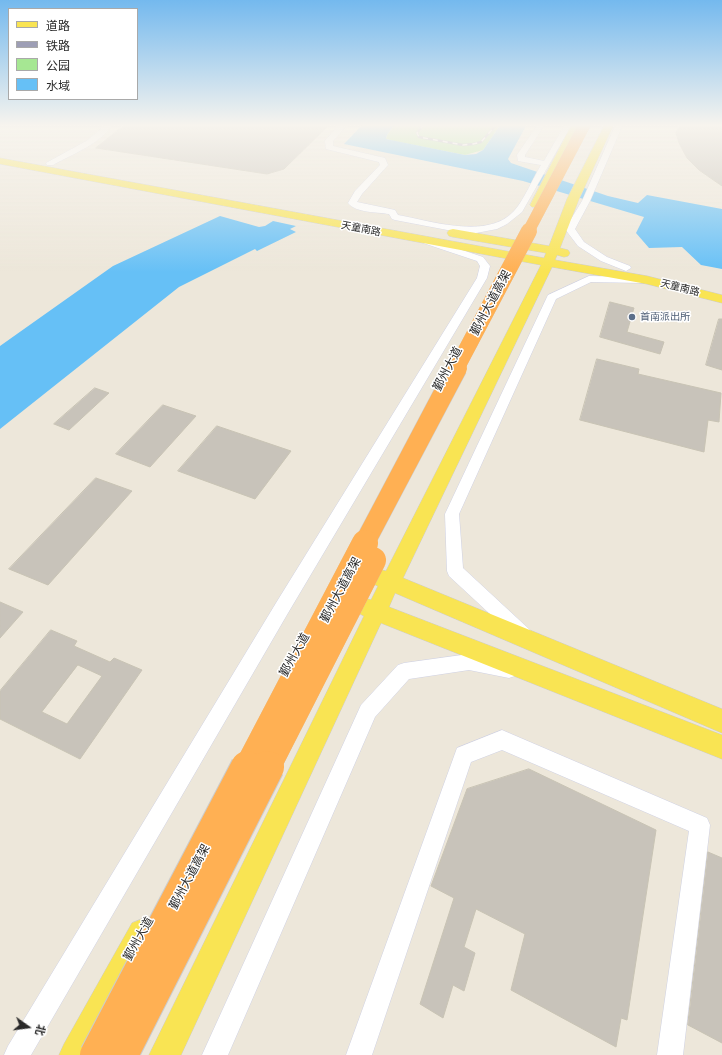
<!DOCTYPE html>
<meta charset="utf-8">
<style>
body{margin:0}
#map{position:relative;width:722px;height:1055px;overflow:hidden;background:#ede7da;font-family:"Fira Sans Condensed","Noto Sans SC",sans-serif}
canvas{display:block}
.legend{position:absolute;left:8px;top:8px;width:130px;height:92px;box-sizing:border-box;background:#fff;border:1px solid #a9a9a9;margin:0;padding:5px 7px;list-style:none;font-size:12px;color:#292929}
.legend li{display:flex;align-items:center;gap:8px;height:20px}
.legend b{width:20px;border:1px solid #a9a9a9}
.north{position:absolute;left:8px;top:1007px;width:40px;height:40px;-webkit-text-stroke:3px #fff;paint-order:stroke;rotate:104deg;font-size:11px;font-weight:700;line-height:16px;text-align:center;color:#292929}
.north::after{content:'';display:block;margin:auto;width:14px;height:18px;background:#292929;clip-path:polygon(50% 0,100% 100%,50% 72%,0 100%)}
</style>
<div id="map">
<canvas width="722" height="1055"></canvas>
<ul class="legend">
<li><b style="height:5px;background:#f9e453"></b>道路</li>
<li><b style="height:5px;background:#9d9eb5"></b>铁路</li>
<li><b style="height:11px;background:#a6e793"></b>公园</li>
<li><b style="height:11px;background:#66c0f6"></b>水域</li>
</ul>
<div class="north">北</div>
</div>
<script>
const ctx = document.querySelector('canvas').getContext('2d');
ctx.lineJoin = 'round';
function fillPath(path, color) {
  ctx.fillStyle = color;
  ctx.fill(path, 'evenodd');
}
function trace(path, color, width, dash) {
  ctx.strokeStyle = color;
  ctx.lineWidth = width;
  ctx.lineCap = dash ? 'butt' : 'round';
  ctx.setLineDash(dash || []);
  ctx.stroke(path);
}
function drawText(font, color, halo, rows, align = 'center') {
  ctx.font = font + ' "Fira Sans Condensed","Noto Sans SC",sans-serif';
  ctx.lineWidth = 3;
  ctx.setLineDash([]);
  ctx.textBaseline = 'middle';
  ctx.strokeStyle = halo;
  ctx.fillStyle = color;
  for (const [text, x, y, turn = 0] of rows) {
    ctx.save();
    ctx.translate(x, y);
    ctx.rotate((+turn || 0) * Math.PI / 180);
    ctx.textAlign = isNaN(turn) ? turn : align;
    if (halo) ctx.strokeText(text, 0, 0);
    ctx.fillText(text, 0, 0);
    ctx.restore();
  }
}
fillPath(new Path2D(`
 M395,124h106l-18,26 -18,5 -71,-14 -8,-2 1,-4z`), '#a6e793');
fillPath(new Path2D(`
 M363,124h32l-8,11 -1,4 79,16 11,-1 7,-4 18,-26h26l-19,35 3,4 97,33 30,7 9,-8 75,14v60l-21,-4 -19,-18 -33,1 -13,-15 8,-16 -121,-36 -179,-37z
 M220,216l39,11 6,-1 8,-5 23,5 -6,3 6,3 -39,19 -2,-2 -76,38 -179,142v-83l113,-80z`), '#66c0f6');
const building = new Path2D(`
 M126,124h204l-46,45 -17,5 -171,-26z
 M681,124h41v62l-23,-16 -12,-12 -8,-15 -3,-10z
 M610,302l24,6 -7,24 37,10 -4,12 -60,-17z
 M719,319h3v51l-16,-5z
 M597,359l42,10 -1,5 83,19 -2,29 -11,-2 -4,32 -124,-32z
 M95,388l14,5 -40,37 -15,-6z
 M163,405l33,11 -46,51 -34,-13z
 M217,426l74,25 -36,48 -77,-28z
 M96,478l36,13 -84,94 -39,-16z
 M0,602l23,10 -23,26z
 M51,630l26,11 -3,5 36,16 4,-4 28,12 -62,89 -80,-40v-28zM78,665l24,11 -35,48 -25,-12z
 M529,769l127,61 -29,190 -6,-2 -5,29 -105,-57 14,-56 -49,-25 -12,38 11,6 -11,38 -11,-6 -10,33 -23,-14 34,-106 -23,-12 36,-97z
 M708,852l14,6v185l-34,-18z`);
fillPath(building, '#c8c3ba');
trace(building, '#c8c3b4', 1);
const minor = new Path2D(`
 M106,124h7c-14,21 -39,29 -60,41h-6l-1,-2 42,-23z
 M340,124h8l-15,17v5l52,12 3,7 -26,29 -5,8 38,8 3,5c33,6 90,25 116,-4 10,-11 19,-33 27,-46l-23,-4 -1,-6 21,-31h7l-20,31v2l19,4 21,-37h7l-50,88 -15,12 -10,5 -21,4 -18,-1 -63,-12 -3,-1 -3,-5c-12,-2 -33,-1 -41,-11l7,-12 25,-26 -1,-3 -53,-13 -1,-8z
 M616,124h7l-33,77 -15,28 9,13 23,15 23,9 1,2 -5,3 -25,-10 -23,-15 -13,-17 17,-28z
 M426,238l57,19 7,9 -3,12 -199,335 -257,442h-27l4,-9 268,-443 201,-325 3,-12 -3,-5 -54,-18 -2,-2z
 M589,276l53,1 5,3 -5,3 -51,-1 -35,17 -97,215 4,54 67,62 3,5 -3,5 -6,3 -6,-3 -69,-64 -2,-5 -2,-57 102,-217 1,-2z
 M469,654l40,8 6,2 3,6 -3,6 -6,2 -40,-8 -60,9 -34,38 -147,338h-26l159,-350 37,-40 6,-2z
 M502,730l205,88 3,7 -27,230h-26l32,-224 -187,-81 -31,12 -99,293h-26l111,-307z`);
const major = new Path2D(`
 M572,124h9l-39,81 -2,2h-8l-2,-2z
 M605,124h9l-35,75 -19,49 8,2 2,3 -2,3 -4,1 -7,-2 -2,5 92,16 75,19v8l-75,-19 -95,-17 -149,311 319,131v24l-327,-140 -6,14 333,128v24l-341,-136 -200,432h-32l215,-439 -6,-3 -3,-6 3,-6 7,-3 6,2 7,-14 -7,-3 -3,-6 3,-6 7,-2 8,2 155,-306 -541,-101v-6l544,100 2,-5 -93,-16 -4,-1 -2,-3 2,-3 4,-1 96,17 18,-47z
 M142,919l10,4 4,10 -64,122h-33l5,-11 68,-121z`);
trace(minor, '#cfd1e3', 1);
trace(major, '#ccc', 1);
fillPath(minor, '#fff');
fillPath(major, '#f9e453');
const rail = new Path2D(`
 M424,124l-7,9 2,4 44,8 10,-1 8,-2 16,-18`);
trace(rail, '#9d9eb5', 2.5);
trace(rail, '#fff', 1.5, [5]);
const highwayBridgeFar4 = new Path2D(`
 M528,232l57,-108`);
const highwayBridgeFar3 = new Path2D(`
 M456,369l73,-138`);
const highwayBridgeFar2 = new Path2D(`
 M364,544l93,-176`);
const highwayBridgeFar1 = new Path2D(`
 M247,768l118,-225
 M267,768l106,-208`);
const highwayBridge = new Path2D(`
 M96,1055l151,-288
 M122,1055l146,-288`);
trace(highwayBridgeFar4, '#ccc', 12, []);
trace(highwayBridgeFar3, '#ccc', 16, []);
trace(highwayBridgeFar2, '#ccc', 21, []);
trace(highwayBridgeFar1, '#ccc', 26, []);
trace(highwayBridge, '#ccc', 34, []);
trace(highwayBridgeFar4, '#ffb053', 12);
trace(highwayBridgeFar3, '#ffb053', 16);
trace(highwayBridgeFar2, '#ffb053', 20);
trace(highwayBridgeFar1, '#ffb053', 26);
trace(highwayBridge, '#ffb053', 32);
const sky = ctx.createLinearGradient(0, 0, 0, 272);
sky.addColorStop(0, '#74b9ee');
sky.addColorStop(0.46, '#f7f4ee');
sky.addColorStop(1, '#f7f4ee00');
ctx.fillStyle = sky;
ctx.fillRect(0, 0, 722, 272);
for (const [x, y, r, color] of [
 [632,317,4,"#5c6f8a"]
]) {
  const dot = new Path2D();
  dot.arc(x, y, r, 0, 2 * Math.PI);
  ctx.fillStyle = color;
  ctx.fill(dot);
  trace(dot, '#fff', 1.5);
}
drawText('10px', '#292929', '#fff', [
 ["天童南路",361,229,11],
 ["天童南路",680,288,14]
]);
drawText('10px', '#4e5e75', '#fff', [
 ["首南派出所",640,317]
], 'left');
drawText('12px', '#292929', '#fff', [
 ["鄞州大道高架",491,303,-62],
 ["鄞州大道",448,369,-62],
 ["鄞州大道高架",341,590,-62],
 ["鄞州大道",295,655,-61],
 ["鄞州大道高架",190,877,-62],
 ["鄞州大道",139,939,-61]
]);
</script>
